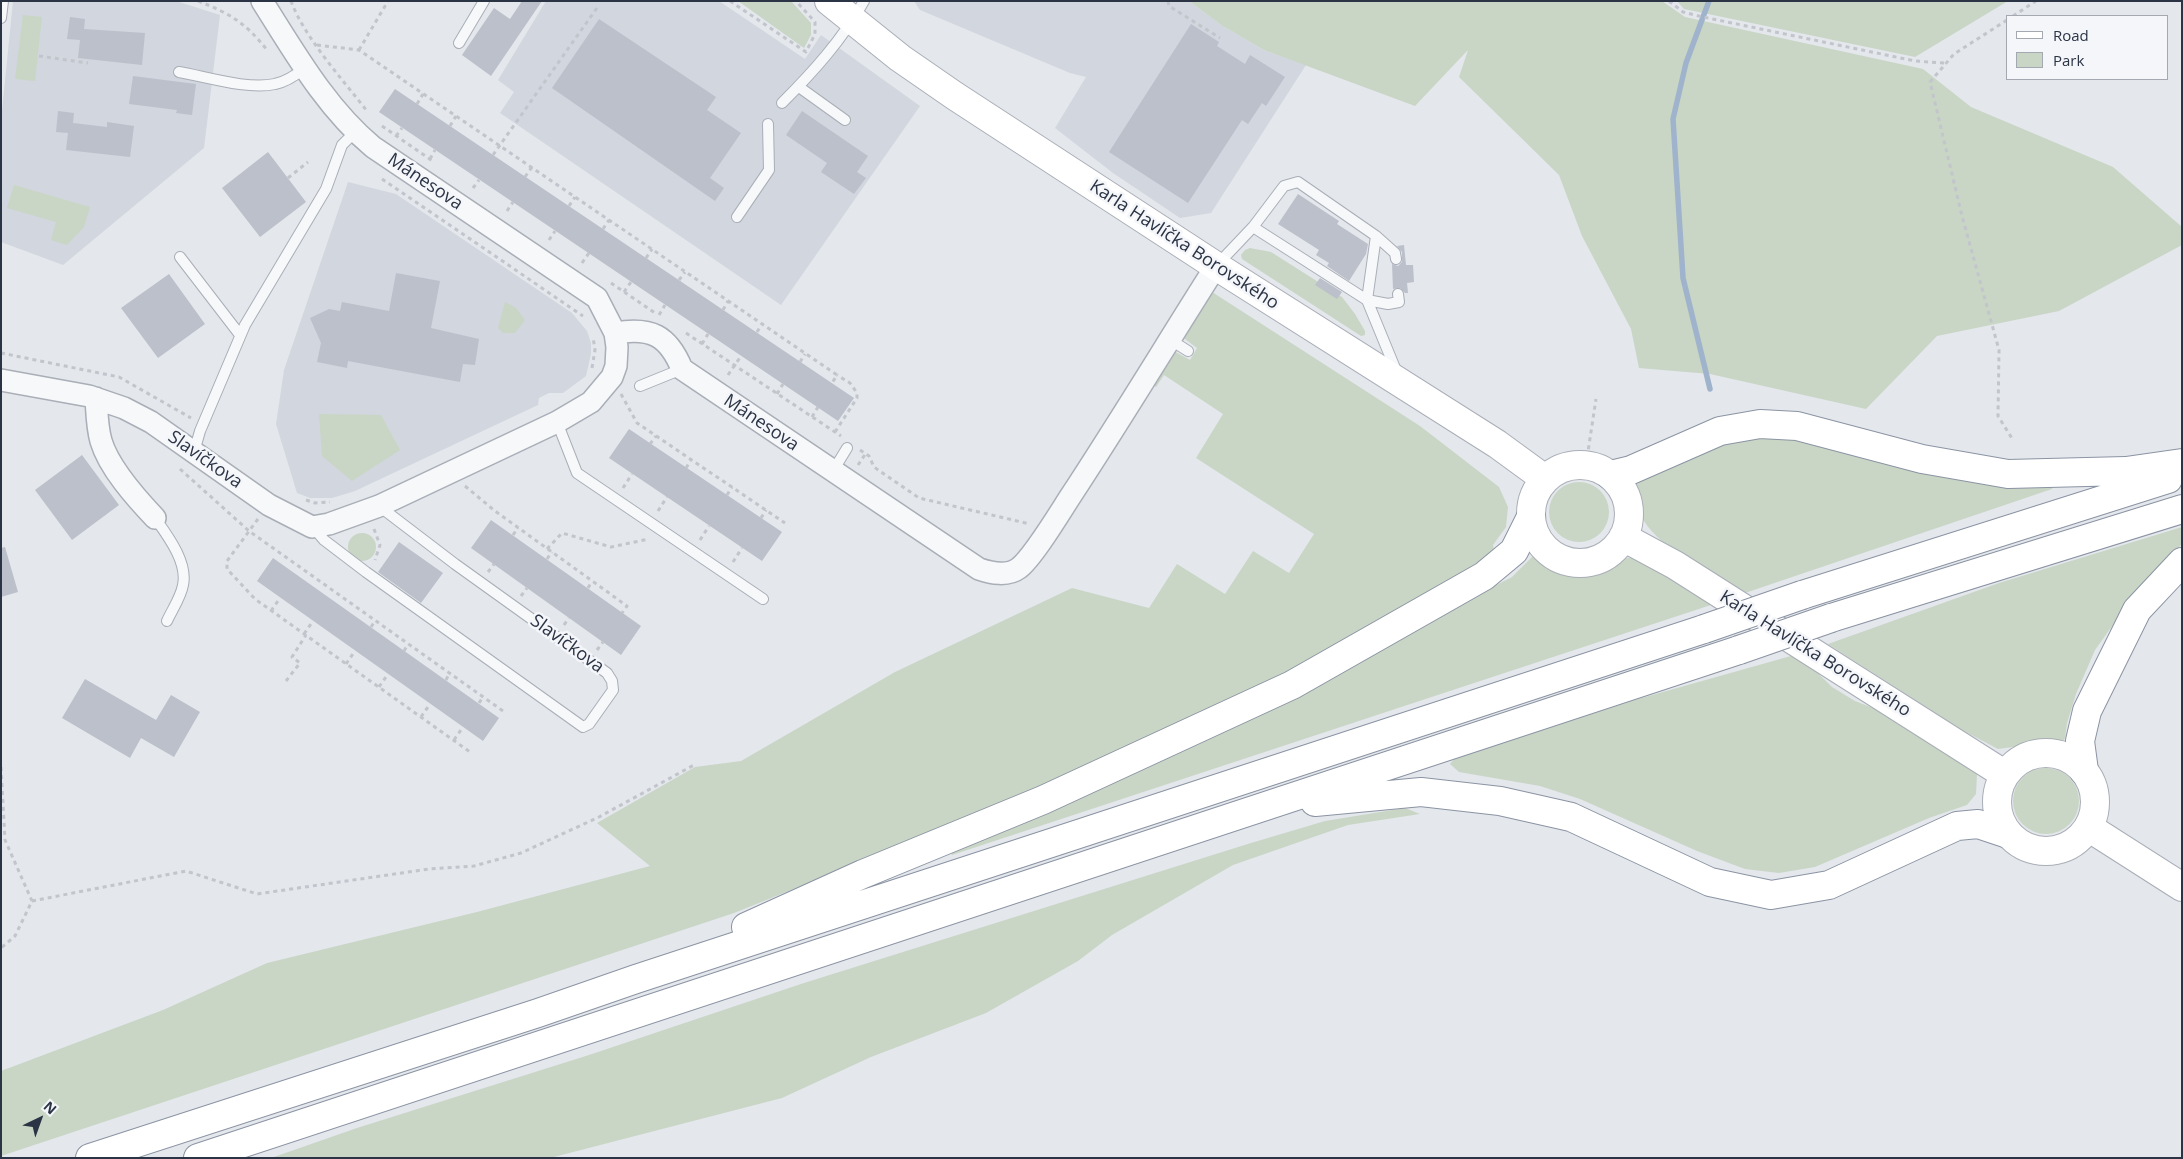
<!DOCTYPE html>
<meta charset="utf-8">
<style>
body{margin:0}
#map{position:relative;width:2183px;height:1159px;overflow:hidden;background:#e4e7ec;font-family:"Open Sans",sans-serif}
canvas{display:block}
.frame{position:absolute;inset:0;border:2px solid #2b3445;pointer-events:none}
.legend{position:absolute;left:2006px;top:15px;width:162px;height:65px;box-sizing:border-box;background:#f4f6f9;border:1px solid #a4a8b1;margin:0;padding:6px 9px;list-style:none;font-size:15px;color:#2b3445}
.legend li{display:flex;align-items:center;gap:10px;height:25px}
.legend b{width:25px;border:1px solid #a4a8b1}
.north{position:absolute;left:15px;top:1094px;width:50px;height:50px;-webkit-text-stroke:4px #f4f6f9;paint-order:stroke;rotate:42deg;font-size:14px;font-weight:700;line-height:20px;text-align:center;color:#2b3445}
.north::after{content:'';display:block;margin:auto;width:18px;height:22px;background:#2b3445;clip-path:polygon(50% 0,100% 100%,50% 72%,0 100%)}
</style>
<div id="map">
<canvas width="2183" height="1159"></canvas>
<div class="frame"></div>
<ul class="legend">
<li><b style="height:6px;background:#fff"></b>Road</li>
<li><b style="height:14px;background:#c9d6c5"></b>Park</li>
</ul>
<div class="north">N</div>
</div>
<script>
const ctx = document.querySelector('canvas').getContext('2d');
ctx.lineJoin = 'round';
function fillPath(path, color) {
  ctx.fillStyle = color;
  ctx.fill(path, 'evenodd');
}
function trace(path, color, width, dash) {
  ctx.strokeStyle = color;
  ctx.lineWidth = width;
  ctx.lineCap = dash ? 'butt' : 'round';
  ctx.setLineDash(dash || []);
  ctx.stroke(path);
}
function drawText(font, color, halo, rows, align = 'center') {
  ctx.font = font + ' "Open Sans",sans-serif';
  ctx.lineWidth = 5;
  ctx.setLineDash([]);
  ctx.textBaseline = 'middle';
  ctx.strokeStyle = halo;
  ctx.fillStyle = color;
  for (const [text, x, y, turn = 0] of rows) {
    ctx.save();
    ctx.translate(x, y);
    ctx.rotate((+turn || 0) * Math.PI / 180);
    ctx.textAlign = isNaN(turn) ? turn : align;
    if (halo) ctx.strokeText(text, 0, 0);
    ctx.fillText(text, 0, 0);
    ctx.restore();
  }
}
fillPath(new Path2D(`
 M13,1h163l44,14 -16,133 -141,117 -62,-23v-121z
 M546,1h173l86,58 16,-24 99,71 -139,199 -281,-192 14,-21 -16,-12z
 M914,1h275l32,24 43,25 42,15 -95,148 -31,5 -67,-45 -58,-45 31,-51 -16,-4 -150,-63z
 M348,182l48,12 176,119 15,18 4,12v11l-5,22 -23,17h-14l-10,5 -1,7 -183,86 -23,7h-22l-13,-5 -21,-69 8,-54z`), '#d2d6de');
fillPath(new Path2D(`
 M738,1h53l20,22v12l-7,13z
 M1189,1h473l23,16 238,52 48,38 142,60 69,60v18l-123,66 -122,25 -71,73 -156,-35 -71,-6 -8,-39 -49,-93 -23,-61 -100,-98 9,-27 -53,56 -151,-56 -43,-25z
 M1677,1h331l-93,56 -231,-48z
 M23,15l19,2 -7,64 -20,-2z
 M14,185l76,22 -6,20 -17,18 -16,-5 5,-18 -49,-14z
 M1250,248l21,4 71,45 13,17 10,17v4l-4,1 -119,-77 -1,-4 4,-5z
 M1209,290l211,136 79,61 9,20 -2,20 -13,18 1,6 -55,38 -198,110 -141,65 -187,77 -179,72 -733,243v-85l162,-61 104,-47 210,-51 173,-46 -53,-43 98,-56 46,-6 154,-89 177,-84 77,20 28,-44 48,30 28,-43 36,22 25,-39 -118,-76 27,-44 -59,-39 -8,12 -5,-4 21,-33 18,10 7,-12 -16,-12z
 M505,302l11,6 9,12 -10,13h-12l-5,-5z
 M319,414l62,1 19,35 -48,31 -30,-25z
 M1757,433l296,49 -1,7 -307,104c-30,-16 -83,-43 -101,-72 -6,-9 -8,-23 -10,-33l8,-9 73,-35z
 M1549 512a30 30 0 1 1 60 0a30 30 0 1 1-60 0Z
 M2182,527v17l-39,39 -48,67 -19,44 -9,29 -2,15 -4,6 -19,-1 -44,6 -36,-19 -134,-86 171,-61z
 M348 547a14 14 0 1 1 28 0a14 14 0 1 1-28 0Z
 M1537,552c24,22 42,19 72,11 7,-2 15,-6 22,-5 32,5 59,28 86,45l-765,252 -1,-7 268,-120 293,-151z
 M1798,654l34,33 23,14 46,18 64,41 12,14 -1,20 -9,11 -38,13 -114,49 -36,6 -34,-4 -48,-18 -117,-52 -40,-13 -81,-14 -9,-8 4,-5 184,-60z
 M2013 801a33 33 0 1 1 66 0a33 33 0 1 1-66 0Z
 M1405,808l15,6 -72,11 -115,40 -121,70 -34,26 -92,52 -115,44 -89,41 -232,60h-279l86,-30 232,-73 215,-72 447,-140 74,-22z`), '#c9d6c5');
trace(new Path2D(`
 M1709,1l-23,62 -13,56 10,159 27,111`), '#9fb4cc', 5.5);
fillPath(new Path2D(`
 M522,1h20l-51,75 -29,-21 32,-47 16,11z
 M70,17l15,2 -1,10 61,4 -3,32 -64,-7 2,-18 -13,-1z
 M599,19l117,78 -9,13 34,23 -31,45 14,10 -9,13 -163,-113z
 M1191,24l28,18 -2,4 28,18 5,-9 35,22 -19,29 -4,-3 -14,21 -6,-4 -54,83 -79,-51z
 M133,76l63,8 -4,31 -16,-2 1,-3 -48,-6z
 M395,89l459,309 -16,23 -459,-309z
 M58,111l16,2 -1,10 34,4v-5l27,4 -4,31 -64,-7 2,-17 -12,-1z
 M802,111l66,45 -11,16 9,6 -12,16 -33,-22 6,-9 -41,-28z
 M268,152l38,50 -46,35 -38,-49z
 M1298,194l41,27 -2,3 31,20 -2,10 -17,27 -22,-15 2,-3 -13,-8 3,-5 -41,-26z
 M1404,245l2,20h7l1,17 -7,1 1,10h-3l-5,-5 -7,1 -1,-25 6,2 4,-4v-10l-5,-6z
 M396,273l44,8 -9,47 48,11 -4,26 -12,-1 -3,18 -112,-21 -1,7 -30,-6 4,-19 -11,-25 19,-9 11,2 2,-9 47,9z
 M169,274l36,50 -47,34 -37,-50z
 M1320,278l22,14 -5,7 -22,-14z
 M629,429l153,103 -20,29 -153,-103z
 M82,455l37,50 -47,35 -37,-50z
 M491,520l150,106 -20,29 -150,-107z
 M399,542l44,31 -22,30 -43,-31z
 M5,547l13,45 -17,5v-49z
 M273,558l226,160 -16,23 -226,-160z
 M85,679l71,41 15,-25 29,17 -26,45 -33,-19 -11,20 -68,-40z`), '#bbc0ca');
const lane = new Path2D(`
 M1,18l2,-17
 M459,43l25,-42
 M179,72c28,5 69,18 96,12 11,-2 21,-9 30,-16
 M799,87l46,33
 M782,103c31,-31 60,-63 82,-102
 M737,217l32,-47 -1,-46
 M1253,227l31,-41 14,-4 78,54 -9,64 21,4 11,-2 -1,-8
 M1376,236l19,17 1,6
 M180,257l60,78
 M1216,266l37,-39 114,73 30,73
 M1169,339l19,12
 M640,386l42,-17
 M557,422l20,51 186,126
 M194,452l6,-21 45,-106 81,-136 16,-44 13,-13
 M833,471l14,-23
 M155,518c12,17 33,44 28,67 -2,12 -11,25 -16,36
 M313,527l11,13 42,32 217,155 6,-3 24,-34 -1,-9 -5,-8 -152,-109 -76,-58`);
const street = new Path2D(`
 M615,333c36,-6 53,2 67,36l297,200c12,4 28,8 40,-1 14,-11 40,-54 51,-71 50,-76 97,-154 146,-231
 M1,380l88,16 35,12 27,14 118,83 43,22 17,-3 50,-18 178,-84 34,-20 21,-25 4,-11 1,-19 -2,-14 -18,-35 -224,-151c-47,-39 -78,-94 -111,-146
 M96,398c1,15 1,29 5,43 8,27 35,57 54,77`);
const secondary = new Path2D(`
 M829,1l71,57 55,38 261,170 281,178 48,35
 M1531 514a49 49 0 1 1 98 0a49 49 0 1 1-98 0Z
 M1623,537l52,28 329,209
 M1997 802a49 49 0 1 1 98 0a49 49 0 1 1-98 0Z
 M2088,827l94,60`);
const highway = new Path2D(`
 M1610,475l21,-5 89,-39 40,-7 37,2 125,33 86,15 118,-3 56,-8
 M1802,595l366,-116
 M1831,618l351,-109
 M2084,771l-4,-30 7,-30 50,-101 45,-48
 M1315,802l106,-10 79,9 71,16 139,65 61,13 58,-10 128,-59 21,-2 30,10
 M746,927l117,-53 180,-74 249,-115 192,-109 30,-25 17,-34
 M90,1158l448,-145 98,-34 1068,-350
 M198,1158l1541,-508`);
trace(lane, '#a9aeb7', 12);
trace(street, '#a9aeb7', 24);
trace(secondary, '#a9aeb7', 30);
trace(highway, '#8b94a3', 30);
trace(new Path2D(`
 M198,1c31,12 48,22 69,49
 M291,1c13,36 52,79 76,110
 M730,1l76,51 9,-18v-12l-19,-21
 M1168,1l1,5 51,32
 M1669,1l14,11 20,5 212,44 29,2
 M2013,16l23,-15
 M2007,20l-53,34 -24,28 32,134 37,134 -1,66 15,24
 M317,45l42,5 478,325 -5,8
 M359,50l29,-49
 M39,56l49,7
 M417,104l6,-10
 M382,126l52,36
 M450,126l6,-10
 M396,136l6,-8
 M493,155l106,-150
 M430,159l5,-9
 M525,177l7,-10
 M288,178l20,-16
 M382,179l201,137
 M473,188l6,-8
 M569,206l6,-9
 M507,211l6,-9
 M603,229l6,-9
 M549,240l6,-9
 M646,258l6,-9
 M582,263l7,-10
 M679,280l6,-8
 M611,283l44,30
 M624,292l7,-10
 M723,310l5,-9
 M659,315l6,-10
 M757,332l5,-8
 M686,333l155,103
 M702,344l6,-10
 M1,353l118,24 72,41
 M800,362l5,-8
 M592,368l3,-18 -2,-13
 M728,375l13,-19
 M621,394l16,29 148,100
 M777,394l6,-10
 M812,417l6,-10
 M835,432l22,-34v-5l-7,-10 -13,-8
 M650,444l6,-8
 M860,450l9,6 5,11 45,31 111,26
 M858,465l8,-12
 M1586,465l10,-66
 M686,468l5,-8
 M180,469l69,62 254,180
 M465,486l30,25 132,95 -5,7
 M623,488l9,-14
 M727,495l5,-8
 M306,500l9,3 15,-1
 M658,511l9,-14
 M761,518l5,-8
 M258,519l-31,42v8l28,30 215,153
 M374,529l6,16 -5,15
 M513,535l5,-7
 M700,540l9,-14
 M547,549l15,-16 49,14 38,-8
 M547,559l5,-7
 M733,562l9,-14
 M488,572l6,-8
 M588,588l4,-7
 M521,596l6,-8
 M271,611l9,-13
 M564,625l5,-7
 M371,627l4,-6
 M304,634l9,-13
 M597,650l6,-8
 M404,651l4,-7
 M346,664l9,-13
 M446,680l3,-6
 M286,681l14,-18 -8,-6 14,-22
 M379,687l9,-13
 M479,703l4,-6
 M421,717l9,-13
 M454,740l9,-13
 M1,767l4,73 27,61 -17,35 -14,12
 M32,901l154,-30 71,23 172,-25 45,-3 47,-13 78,-36 95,-52`), '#c2c5cb', 3, [4, 4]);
trace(lane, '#f7f8fa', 10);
trace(street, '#f7f8fa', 21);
trace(secondary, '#fff', 28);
trace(highway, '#fff', 28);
const highwayBridge = new Path2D(`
 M1704,629l98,-34
 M1739,650l92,-32`);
trace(highwayBridge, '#8b94a3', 30, []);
trace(highwayBridge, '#fff', 28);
drawText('18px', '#2b3445', '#f4f6f9', [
 ["Mánesova",425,182,34],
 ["Karla Havlíčka Borovského",1184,245,33],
 ["Mánesova",761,423,34],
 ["Slavíčkova",205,460,35],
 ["Slavíčkova",567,644,36],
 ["Karla Havlíčka Borovského",1815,654,32]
]);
</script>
